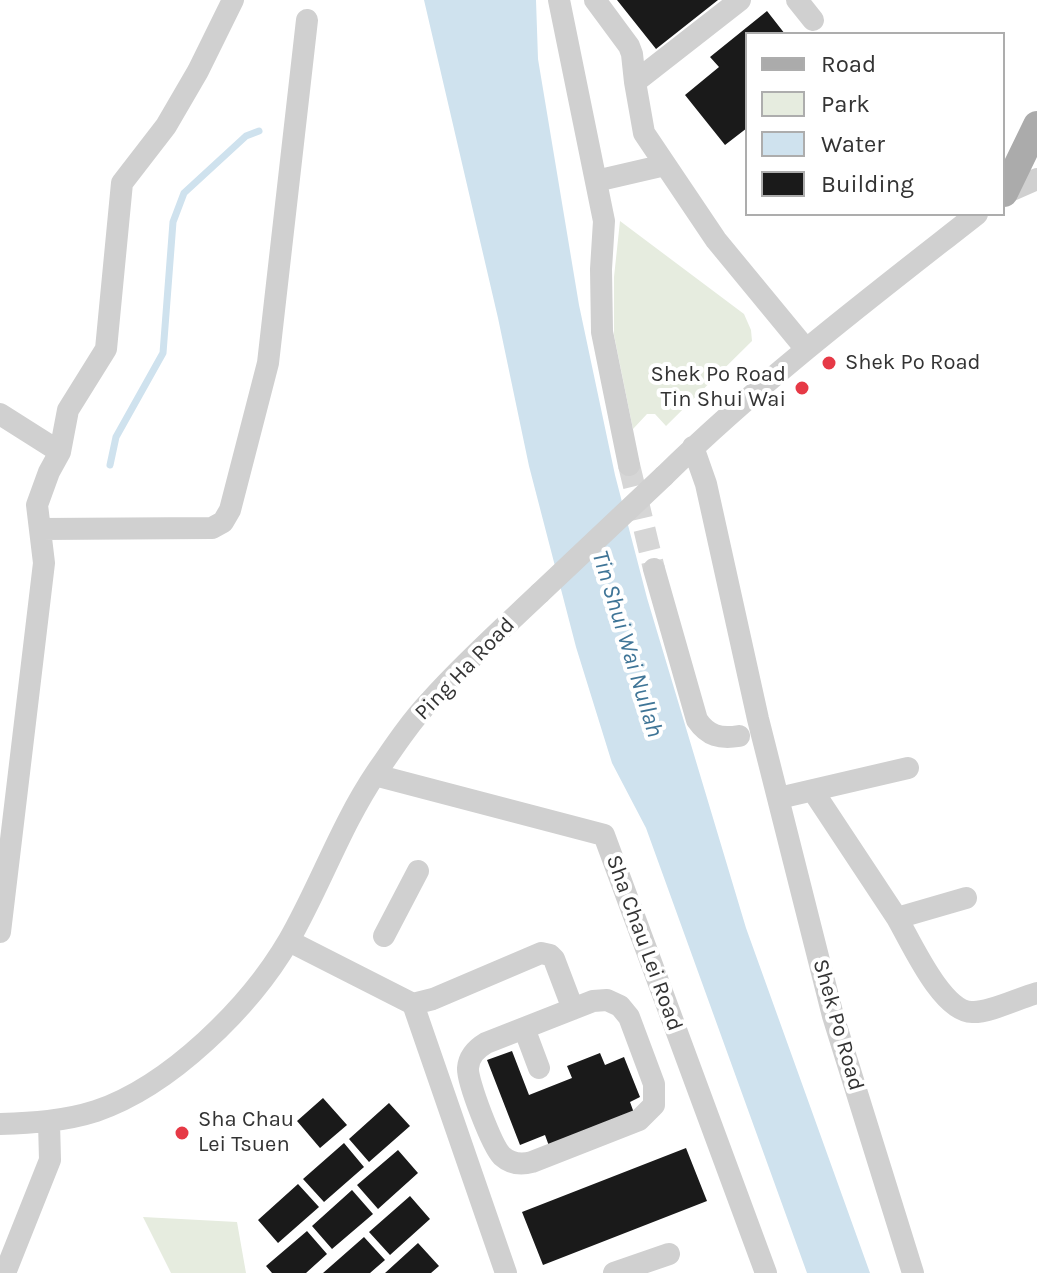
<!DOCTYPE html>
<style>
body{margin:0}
#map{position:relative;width:1037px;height:1273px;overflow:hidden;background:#fff;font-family:Karla,sans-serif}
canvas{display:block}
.legend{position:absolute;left:745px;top:32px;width:260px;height:184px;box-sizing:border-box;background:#fff;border:2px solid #adadad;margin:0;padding:10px 14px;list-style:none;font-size:24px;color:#333}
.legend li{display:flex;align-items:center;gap:16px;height:40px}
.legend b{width:40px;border:2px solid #adadad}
</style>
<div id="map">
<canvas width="1037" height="1273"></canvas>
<ul class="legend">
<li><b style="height:10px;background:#ababab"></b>Road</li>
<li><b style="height:22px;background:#e6ecdf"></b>Park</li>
<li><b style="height:22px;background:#cfe2ee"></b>Water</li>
<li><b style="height:22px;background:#1a1a1a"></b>Building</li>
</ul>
</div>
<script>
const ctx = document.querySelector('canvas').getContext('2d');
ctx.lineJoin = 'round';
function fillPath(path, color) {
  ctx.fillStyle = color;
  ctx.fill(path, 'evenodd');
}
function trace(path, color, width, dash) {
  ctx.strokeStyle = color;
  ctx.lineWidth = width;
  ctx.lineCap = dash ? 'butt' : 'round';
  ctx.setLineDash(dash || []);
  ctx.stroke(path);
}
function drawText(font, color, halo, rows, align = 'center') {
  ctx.font = font + ' Karla,sans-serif';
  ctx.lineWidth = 8;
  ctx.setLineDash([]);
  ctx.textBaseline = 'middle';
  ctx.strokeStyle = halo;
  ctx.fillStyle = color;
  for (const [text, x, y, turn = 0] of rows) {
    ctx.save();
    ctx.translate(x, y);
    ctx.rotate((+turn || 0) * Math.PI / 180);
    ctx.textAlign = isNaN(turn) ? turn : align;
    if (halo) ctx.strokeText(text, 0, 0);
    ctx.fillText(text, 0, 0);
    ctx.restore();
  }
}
fillPath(new Path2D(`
 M620,221l124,93 7,16 1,11 -86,85 -11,-12h-8l-14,15 -19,-94v-58z
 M143,1217l94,5 9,51h-75z`), '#e6ecdf');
fillPath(new Path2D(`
 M424,0h112l2,59 41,246 36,170 32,123 99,330 124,345h-63l-161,-445 -34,-65 -36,-116 -47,-181 -31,-148z`), '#cfe2ee');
trace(new Path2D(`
 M110,465l6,-28 47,-84 10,-131 11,-29 62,-57 13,-5`), '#cfe2ee', 7);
fillPath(new Path2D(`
 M617,0h101l-62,49z
 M767,11l18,23h-38v94l-22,17 -40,-50 34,-28 -9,-10z
 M512,1051l17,44 43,-17 -5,-12 33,-13 5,12 19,-8 16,40 -10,5 4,11 -85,33 -4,-11 -25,10 -33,-85z
 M323,1098l24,27 -27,23 -23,-27z
 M389,1103l21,23 -41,36 -20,-23z
 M344,1143l20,24 -40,35 -21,-23z
 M686,1148l21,53 -164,64 -21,-53z
 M398,1150l20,23 -40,36 -21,-24z
 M298,1184l21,23 -41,36 -20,-23z
 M352,1190l21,24 -41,35 -20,-23z
 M410,1196l20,23 -40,36 -21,-23z
 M307,1231l20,23 -21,19h-34l-6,-7z
 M364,1237l21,23 -15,13h-47z
 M418,1243l21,23 -8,7h-46z`), '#1a1a1a');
trace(new Path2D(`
 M629,465l25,104`), '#d6d6d6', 22, [22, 11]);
trace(new Path2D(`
 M559,0l45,221 -3,48 1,63 27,133
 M595,0l34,46 3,8 3,28
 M740,0l-105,82 9,51 72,107 89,108
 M797,0l16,20
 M596,181l69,-16
 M1003,194l34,-15
 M0,414l60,38
 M693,447l13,37 52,235 75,297 80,257
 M664,476c98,-96 206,-178 313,-262
 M40,529l172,-1 11,-6 7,-12 38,-147 39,-343
 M654,569l43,151c11,16 23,19 42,16
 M375,775l229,60 162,438
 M813,791l84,127 69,-20
 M779,798l129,-30
 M897,918c14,24 45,94 75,94 17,1 47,-14 65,-19
 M0,932l44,-369 -7,-58 12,-33 11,-20 8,-42 38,-61 16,-166 44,-57 32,-55 35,-71
 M384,936l34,-65
 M289,941l124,63 93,269
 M607,1000l13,6 9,11 25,67v21l-15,15 -107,42c-11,3 -21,2 -30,-6 -10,-10 -35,-75 -34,-88 1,-12 8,-19 18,-25l107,-42z
 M413,1004l20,-5 108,-46 9,2 4,4 19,50
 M524,1028l15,40
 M0,1124c32,-1 65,-3 96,-13 74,-25 154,-104 193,-171 31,-54 52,-115 87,-167 17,-25 35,-52 55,-73 34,-38 72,-72 109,-107
 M5,1273l45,-113 -1,-38
 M614,1273l55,-19`), '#d0d0d0', 22);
trace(new Path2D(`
 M1004,193l33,-68`), '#ababab', 28);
trace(new Path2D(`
 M540,593l124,-117`), '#d0d0d0', 22);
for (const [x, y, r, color] of [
 [829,363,8,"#e63946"],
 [802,388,8,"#e63946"],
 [182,1133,8,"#e63946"]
]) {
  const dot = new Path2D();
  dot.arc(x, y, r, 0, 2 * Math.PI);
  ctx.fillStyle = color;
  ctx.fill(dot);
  trace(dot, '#fff', 3);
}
drawText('22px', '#333', '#fff', [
 ["Shek Po Road",845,363],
 ["Shek Po Road",786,375,"right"],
 ["Tin Shui Wai",786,400,"right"],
 ["Sha Chau",198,1120],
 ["Lei Tsuen",198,1145]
], 'left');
drawText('22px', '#333', '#fff', [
 ["Ping Ha Road",465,669,-46],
 ["Sha Chau Lei Road",644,943,70],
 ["Shek Po Road",838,1025,74]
]);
drawText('italic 24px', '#3f7597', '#fff', [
 ["Tin Shui Wai Nullah",627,644,73]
]);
</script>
